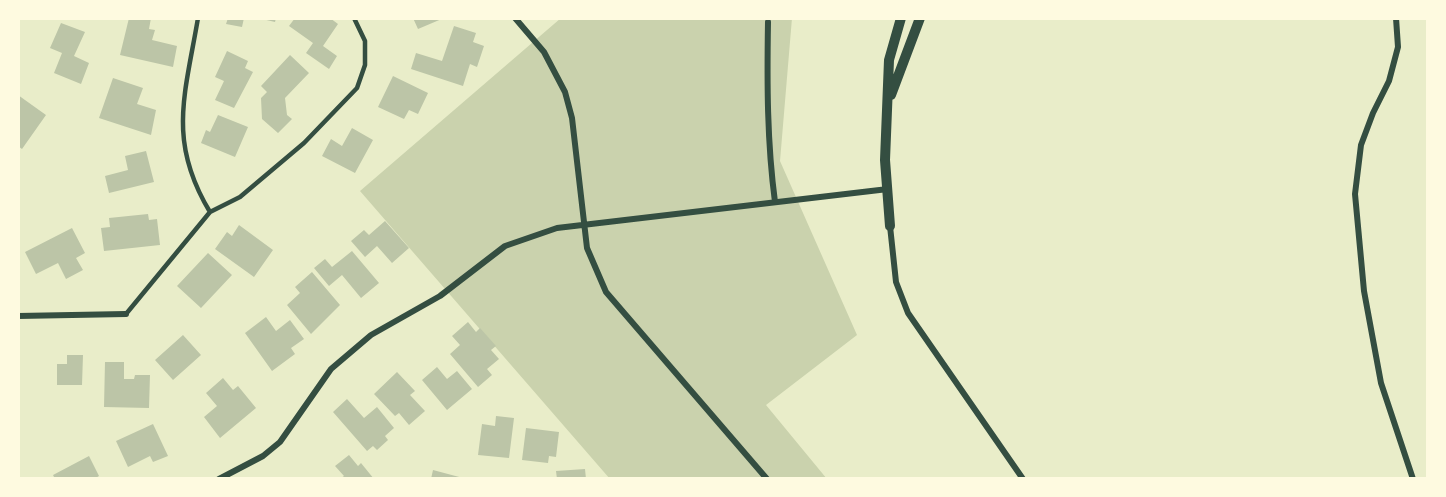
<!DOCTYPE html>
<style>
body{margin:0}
#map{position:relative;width:1446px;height:497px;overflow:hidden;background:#e9edc9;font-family:Lato,sans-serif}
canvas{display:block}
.frame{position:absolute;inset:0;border:20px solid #fefae0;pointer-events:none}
</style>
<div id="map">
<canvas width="1446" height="497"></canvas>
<div class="frame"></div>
</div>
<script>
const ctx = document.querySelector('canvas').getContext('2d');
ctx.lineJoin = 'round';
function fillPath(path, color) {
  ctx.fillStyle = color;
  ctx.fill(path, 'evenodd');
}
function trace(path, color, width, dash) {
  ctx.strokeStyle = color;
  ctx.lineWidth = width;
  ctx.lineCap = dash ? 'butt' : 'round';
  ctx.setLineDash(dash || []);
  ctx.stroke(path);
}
fillPath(new Path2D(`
 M561,18h231l-12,143 77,174 -91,70 61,74h-217l-250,-288z`), '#cad2ad');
fillPath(new Path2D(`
 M129,18h22l-2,11 6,1 -3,10 25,6 -4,21 -53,-12z
 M228,18h16l-2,9 -16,-3z
 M258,18h18l-1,4z
 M295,18h35l8,6 -15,22 14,10 -8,13 -23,-16 7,-10 -24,-17z
 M413,18h31l-26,11z
 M61,23l24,9 -11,24 15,7 -8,21 -27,-11 8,-20 -12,-5z
 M454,26l22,7 -3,9 11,4 -7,21 -7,-3 -7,22 -52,-17 5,-16 26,8z
 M227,51l21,10 -3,7 8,4 -19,36 -19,-8 9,-19 -9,-4z
 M290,55l19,18 -24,25 2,17 5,4 -14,14 -16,-14 -1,-21 6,-6 -6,-6z
 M393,76l35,17 -10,21 -9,-4 -5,9 -26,-12z
 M113,78l30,10 -6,16 19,6 -5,25 -52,-17z
 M18,95l28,20 -24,34 -4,-3z
 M218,115l30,12 -13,30 -34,-14 5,-13 4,2z
 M352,128l21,12 -18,33 -33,-17 9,-17 11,7z
 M146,151l8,31 -45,11 -4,-17 23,-6 -3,-14z
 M148,214l1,6 8,-1 3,26 -56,6 -3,-23 9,-1 -1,-9z
 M385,221l24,27 -17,15 -15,-17 -12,11 -14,-16 13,-11 5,5z
 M239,225l34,25 -19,27 -39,-28 12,-17 5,4z
 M72,228l13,25 -9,5 7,12 -17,9 -8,-16 -22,11 -11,-22z
 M352,251l27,32 -18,15 -19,-23 -13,11 -15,-18 11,-9 7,8z
 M208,253l24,22 -31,33 -24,-22z
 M312,272l28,33 -29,29 -24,-29 13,-12 -5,-6z
 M266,317l10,14 14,-11 14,19 -13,9 4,6 -23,17 -27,-38z
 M468,322l8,10 4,-4 16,18 -5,4 8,9 -12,10 5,6 -14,12 -28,-33 10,-9 -8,-9z
 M183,335l18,20 -28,25 -18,-20z
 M67,355h16l-1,30h-25v-21h10z
 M105,362h19v17h10l1,-4h15l-1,33 -45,-1z
 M437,367l10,12 10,-8 15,18 -25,21 -25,-30z
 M397,372l18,19 -5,4 15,16 -16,14 -10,-12 -4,3 -21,-22z
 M223,378l10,12 5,-4 18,22 -36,30 -16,-21 13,-11 -11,-13z
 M347,399l17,19 13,-11 17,21 -9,8 3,4 -11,10 -4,-4 -6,5 -34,-39z
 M496,416l18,2 -5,40 -31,-3 4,-31 13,2z
 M153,424l15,32 -15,6 -3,-6 -22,11 -12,-26z
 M526,428l33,4 -3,25 -7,-1 -1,7 -26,-3z
 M349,455l9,11 3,-3 13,16h-34l4,-3 -9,-10z
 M89,456l10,20 -5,3h-39l-2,-4z
 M585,469l1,10h-29l-1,-8z
 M433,470l30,8v1h-32z`), '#bcc5a7');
trace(new Path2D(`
 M198,18c-13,77 -31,123 12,194
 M126,314l84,-102 30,-15 64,-54 53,-55 8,-23v-24l-11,-23`), '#344e41', 4.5);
trace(new Path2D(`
 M515,18l29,34 21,40 7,26 15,130 19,44 161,187
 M1396,18l2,29 -9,34 -16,32 -12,32 -6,49 9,97 17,92 32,96
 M768,22c-1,61 -1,120 7,180
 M890,226l6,56 12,31 115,166
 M18,316l108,-2
 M219,479l44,-23 17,-14 51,-73 40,-34 69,-39 65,-50 52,-18 331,-39`), '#344e41', 6);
trace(new Path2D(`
 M891,95l29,-77
 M890,226l-5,-66 4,-100 12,-42`), '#344e41', 10);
</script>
